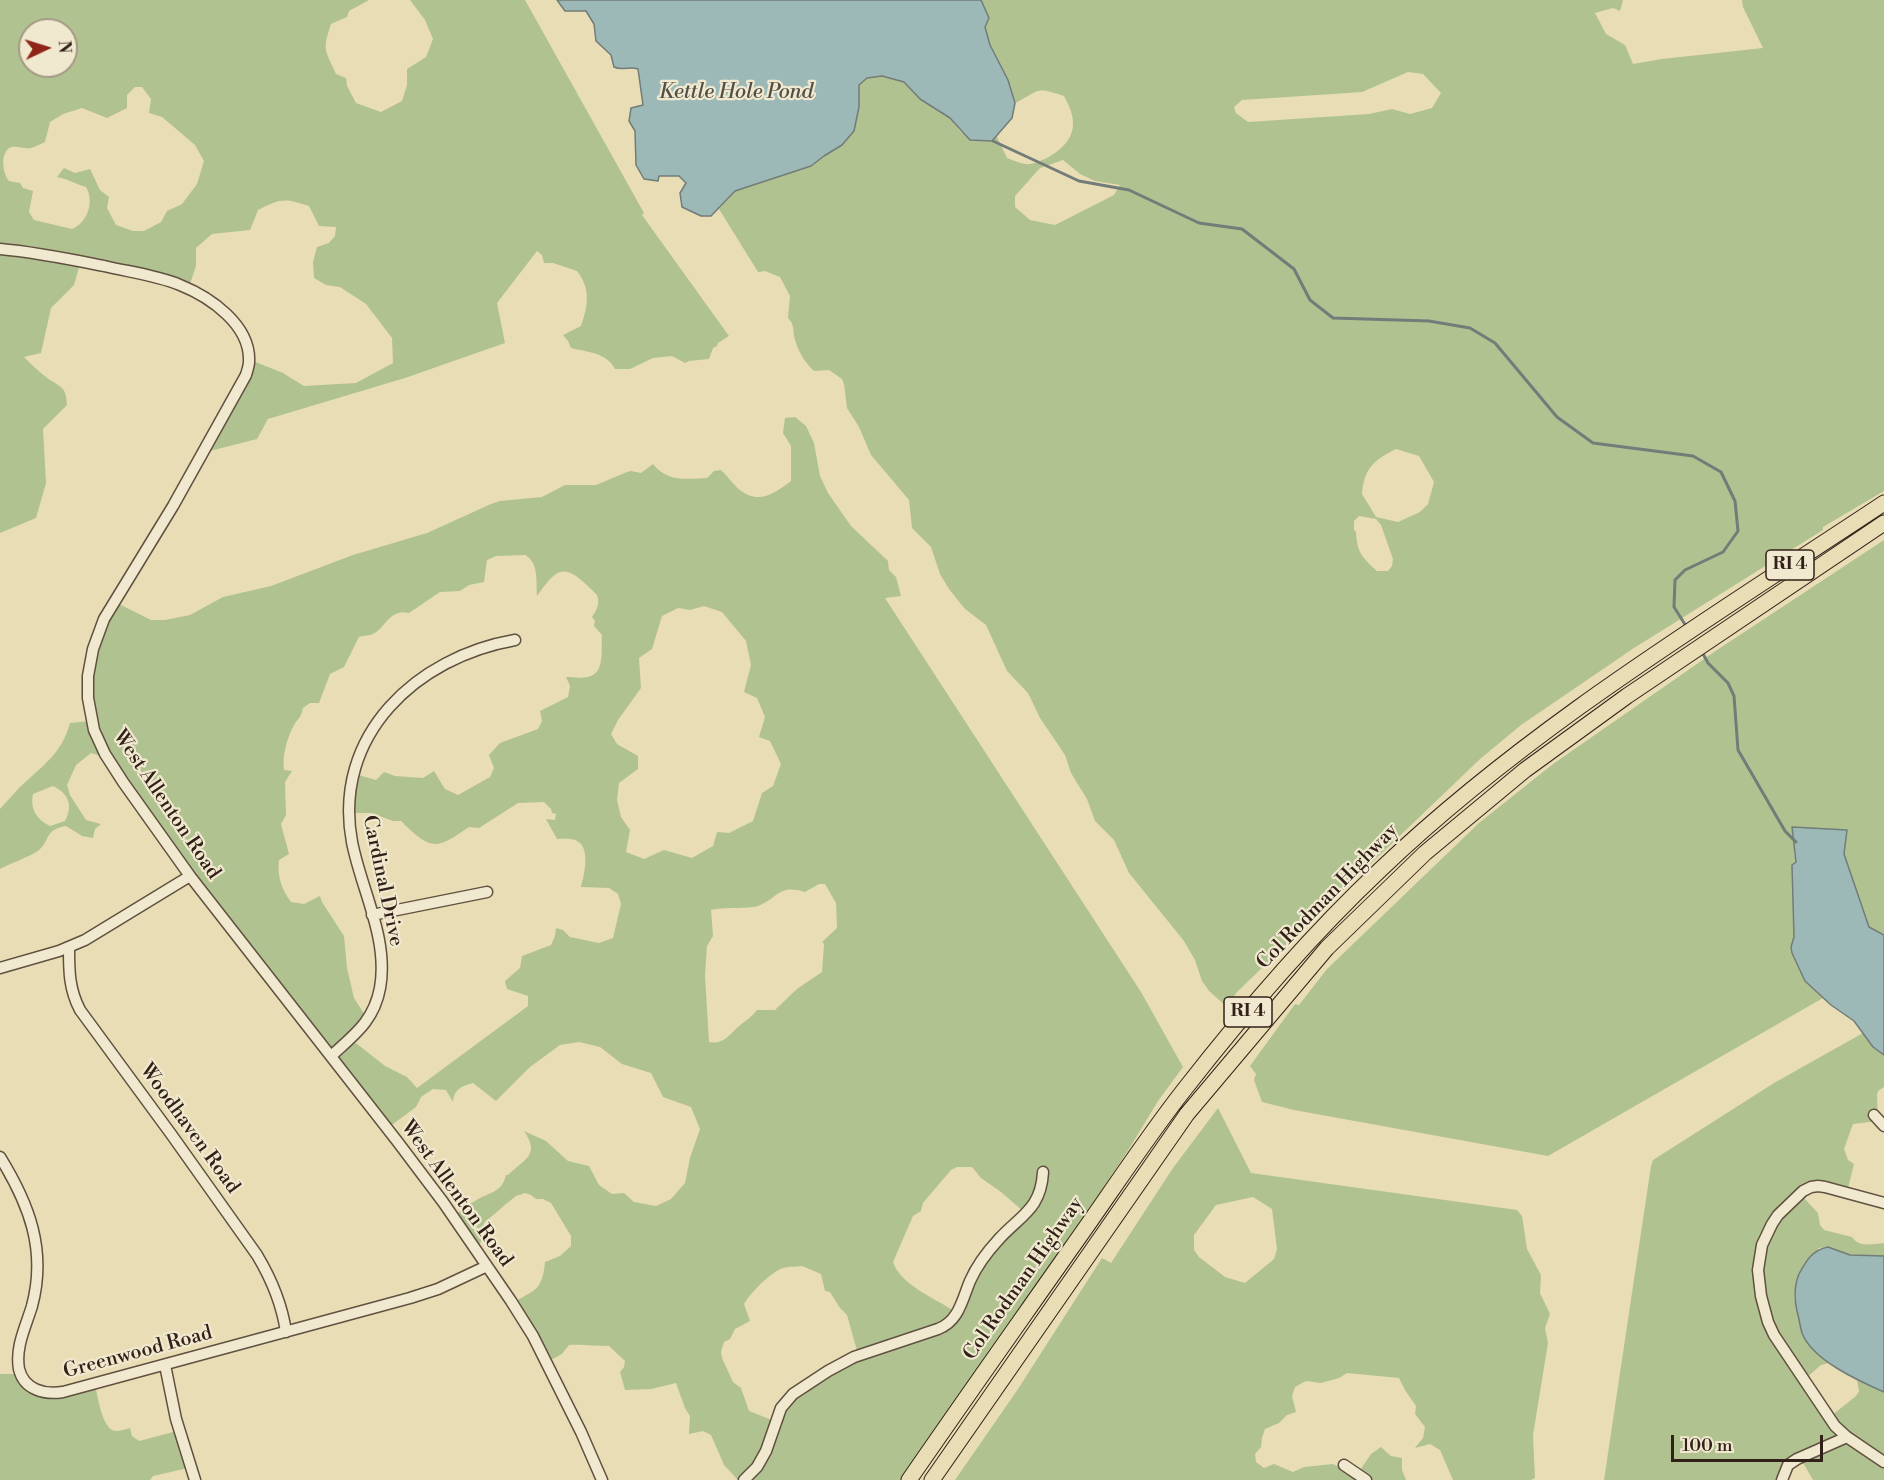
<!DOCTYPE html>
<style>
body{margin:0}
#map{position:relative;width:1884px;height:1480px;overflow:hidden;background:#e9ddb5;font-family:"Libre Bodoni",serif}
canvas{display:block}
.north{position:absolute;left:18px;top:18px;width:60px;height:60px;box-sizing:border-box;background:#f1e9cf;border:2px solid #a59986;border-radius:50%;rotate:86deg;font-size:16px;font-weight:700;line-height:24px;text-align:center;color:#322119}
.north::after{content:'';display:block;margin:auto;width:21px;height:27px;background:#8f2418;clip-path:polygon(50% 0,100% 100%,50% 72%,0 100%)}
.scale{position:absolute;left:1671px;top:1435px;width:152px;height:27px;box-sizing:border-box;border:3px solid #322119;border-top:0;padding-left:8px;font-size:18px;line-height:21px;white-space:nowrap;color:#322119;-webkit-text-stroke:4px #f1e9cf;paint-order:stroke}
</style>
<div id="map">
<canvas width="1884" height="1480"></canvas>
<div class="north">N</div>
<div class="scale">100 m</div>
</div>
<script>
const ctx = document.querySelector('canvas').getContext('2d');
ctx.lineJoin = 'round';
function fillPath(path, color) {
  ctx.fillStyle = color;
  ctx.fill(path, 'evenodd');
}
function trace(path, color, width, dash) {
  ctx.strokeStyle = color;
  ctx.lineWidth = width;
  ctx.lineCap = dash ? 'butt' : 'round';
  ctx.setLineDash(dash || []);
  ctx.stroke(path);
}
function drawText(font, color, halo, rows, align = 'center') {
  ctx.font = font + ' "Libre Bodoni",serif';
  ctx.lineWidth = 4.5;
  ctx.setLineDash([]);
  ctx.textBaseline = 'middle';
  ctx.strokeStyle = halo;
  ctx.fillStyle = color;
  for (const [text, x, y, turn = 0] of rows) {
    ctx.save();
    ctx.translate(x, y);
    ctx.rotate((+turn || 0) * Math.PI / 180);
    ctx.textAlign = isNaN(turn) ? turn : align;
    if (halo) ctx.strokeText(text, 0, 0);
    ctx.fillText(text, 0, 0);
    ctx.restore();
  }
}
fillPath(new Path2D(`
 M0,0h369l-20,11 -2,6 -16,7c-9,27 -6,25 5,50l10,4 1,8 9,17 25,9 21,-11 5,-16v-16l19,-12 7,-18 -8,-19 -15,-20h115l119,213 -2,2 87,121 -11,7 -1,3 -4,2 -4,11 -20,2 -4,2 -13,-7 -19,2 -23,11h-15c-8,-16 -27,-17 -44,-21l-3,-7 -5,-6 18,-9c7,-20 10,-37 -4,-55l-24,-8h-9l-2,-8 -5,-4 -40,52 8,40 -100,35 -137,41 -11,20 -51,13 47,-91 30,12 21,13 52,-3 37,-20 -1,-25 -26,-34 -26,-17 -14,-2 -12,-7 -1,-16 4,-15 12,-4 6,-7 1,-9 -17,-1 -10,-20c-24,-8 -28,-8 -51,4l-8,20 -38,4 -16,14v18l-7,21 -109,-23 -6,21 -23,23 -10,45 -17,4c7,7 14,14 22,20 14,11 20,7 21,28l-24,24 3,54 -10,35 -36,15zM30,30h36v36h-36zM135,87h7l9,12 -2,14 13,4 33,28 9,16 -7,23 -15,20 -15,7 -6,11 -17,9h-11l-17,-6 -9,-17 2,-11 -9,-7 -10,-21 -15,4 -11,-5 -7,9c11,2 18,7 29,10 9,15 1,36 -14,42l-38,-9 -5,-8 4,-21 -10,-3 -3,-5 -11,-2c-7,-9 -9,-29 2,-34 6,-1 13,2 20,1 4,-1 9,-4 14,-6l5,-20 13,-8 19,-6 25,10 20,-10v-13z
 M981,0h642l-3,11 -7,-3 -18,5 11,21 19,11 8,19 29,-5 101,-11 -20,-41 -1,-7h142v491l-61,36v3l-189,118 -113,77 -41,34 -242,232 -12,15 -17,-15 -7,-10 -7,-21 -11,-19 -55,-68 -15,-33 -19,-19 -8,-22 -16,-26 -6,-18 -25,-37 -12,-25 -21,-22 -21,-46 -21,-16 -16,-20 -9,-15 -9,-27 -19,-19 -3,-28 -38,-45 -12,-28 -12,-19 -3,-24 -2,-5 -13,-9 -15,1c-10,-9 -17,-22 -20,-35 -1,-7 0,-12 -6,-18l2,-22 -10,-19 -15,-6 -7,1 -39,-63 16,-18 76,-25 13,-10 18,-11 17,-38v-22l8,-7 15,-2 22,6 16,17 30,19 12,15 35,4 10,21c6,2 12,5 18,6 8,1 15,-3 22,-6 28,-16 33,-34 17,-62 -30,-10 -23,-6 -49,7l-7,-23 -18,-35 -6,-18 5,-9zM1408,72l15,2 18,19 -9,15 -22,6 -18,-5 -23,5 -121,8 -12,-9 -2,-6 8,-7 120,-8zM1063,160l17,14 15,7 25,4 -6,10 -59,30 -25,-5 -15,-13v-11l25,-28zM1396,449l23,7 15,26 -6,22 -8,8 -22,10 -22,-5 -14,-23c2,-26 12,-34 34,-45zM1359,516l17,3 5,6 12,34 -1,7 -4,5h-11c-15,-14 -20,-18 -21,-39l-2,-2v-9z
 M795,417l11,9 8,17 6,33 8,17 23,33 37,35 1,9 7,7 5,19 -16,2 256,394 42,75 -25,34 -29,48 -219,331h-172l-14,-15 -13,-30 -8,-4 -14,3 1,-18 -5,-8 -9,-25 -25,6 -26,1 -5,-18 4,-5 1,-6 -16,-15c-14,0 -26,-2 -40,-1l-7,9 -19,10 -2,-3 -31,-55c20,-17 32,-10 35,-44l15,-6 11,-10v-10l-20,-33 -8,-4h-7l-5,-4 -6,-2 -9,3 -10,8 -22,19 -3,19 -9,7 -20,-31c7,-6 15,-13 23,-17 14,-9 27,-8 31,-26h2c18,-17 32,-20 16,-44l22,10 22,20 21,5 10,19 13,9 12,-1 10,9 22,4 15,-7 14,-16 5,-25 10,-29 -9,-22 -28,-10 -12,-24 -29,-9 -22,-17 -21,-5 -19,3 -30,22 -34,34 -23,-18c-11,3 -19,6 -20,19l-7,-12 -13,-1 -12,8 -5,10 -31,23 -277,-372 -17,-5 -15,12 -9,20 3,10 16,25 15,4 -6,5 -2,9 -11,-2 -16,-10c-22,4 -15,13 -27,24 -7,6 -30,14 -39,19v-60c6,-7 13,-14 19,-21 22,-21 43,-34 51,-65l21,-2v-57l24,-62 36,18h14l25,-5 33,-18 48,-11 82,-31 74,-22 64,-29 9,-3 42,-4 23,-12h31l31,-13 4,-1 10,2 12,-9c14,18 33,15 54,14l7,-7 7,-1c7,6 12,15 19,20 19,15 35,3 51,-9v-35l-8,-13 2,-15zM525,555c14,7 11,27 12,41 5,-7 12,-17 19,-22 14,-10 32,13 41,21 3,8 0,15 -5,22l3,4 -1,5 8,9c-1,12 3,36 -11,41 -7,3 -18,1 -25,1l4,9 -2,11 -28,14 2,10 -4,8 -38,14 -11,12 5,13 -4,9 -32,18 -13,-6 -11,-18 -11,7 -28,-2 -11,-4 -8,8 -21,-6 -5,39h21l22,8h8c30,30 35,29 68,6l10,1 39,-25 26,-1 7,7 1,4 4,1 -1,6 -9,-1 11,20c6,0 15,-1 20,2 14,7 7,34 4,46l28,1 9,6 3,10 -8,34 -14,5 -29,-6 -7,-7 -7,-2 -1,8 -4,9 -29,11 -2,12 -15,13 2,8 21,7v10l-111,82 -10,-11 -22,-11 -33,-26 16,-20 -14,-22 -7,-30 -3,-32 -22,-34 -2,-6 -16,8 -13,-2c-10,-13 -14,-27 -12,-42l10,-6 -8,-30 5,-9 -1,-33 7,-11 -8,-1c-2,-14 3,-32 10,-45 4,-7 7,-7 9,-17l7,-5h9l11,-29 14,-7 15,-30c5,-2 11,-1 14,-3 14,-8 17,-26 36,-21l31,-21 20,-1 9,-6 15,-3 3,-22 9,-4zM704,606l18,6 24,29 5,24 -7,27 13,6 8,19 -6,20 11,4 11,23 -8,22 -11,7 -9,28 -24,12 -12,-1 -4,14 -21,12 -28,-8 -20,9 -18,-7 4,-22 -9,-13 -4,-17 2,-17 19,-14v-13l-21,-12 -6,-10 7,-14 23,-32 -2,-30 13,-9 10,-33 16,-8 12,2zM53,786c16,8 20,19 12,35l-15,5c-14,-7 -20,-17 -17,-32zM819,884h6l11,19 1,25 -15,14 2,2 -2,28 -25,17 -22,21h-18c-5,7 -12,11 -19,17 -9,8 -15,18 -29,15l-4,-67 2,-29 6,-10 -2,-26c12,-3 38,-1 47,-4 21,-8 20,-22 47,-14zM957,1167h15l9,11 20,14 22,19 -70,99c-18,-11 -53,-26 -60,-48l20,-46 8,-5 2,-8 28,-33zM802,1266l19,8 4,17 5,1 10,16 7,7 11,39 -64,39 -22,27 -23,-9 -8,-23 -8,-6 -11,-24 -1,-6 3,-10 6,-3 5,-10 15,-8 -6,-17c7,-12 27,-32 39,-36 6,-2 13,-1 19,-2z
 M1884,540v395l-15,-7 -25,-74 -50,-2 2,10 -3,44 1,31 -3,10 1,5 13,29 18,17 -275,158 -254,-46 -32,-8 -8,-22 2,-6 -6,-8 45,-62 4,1 28,-36 152,-146 74,-59 164,-114z
 M1863,1033l10,14 11,8v32l-6,4 -1,4 1,26 -25,3 -9,25 4,11 6,4 -7,28 -26,-7 -19,11 16,17 2,12 4,5 28,7c8,11 19,7 32,6v13l-34,-1 -22,-8 -9,1 -16,19 -7,14 -2,17 18,50 17,15 -8,2 -15,13 25,38 25,-20 3,-5 -2,-11 27,12v88h-71l-12,-21 -9,3 -10,18h-178l47,-314 2,-6 121,-77z
 M1218,1108l33,65 266,37 5,6 5,33 14,26 -1,18 10,21 -5,14 3,15 -15,92 2,43 -4,2h-78l-13,-30 -10,-6 -15,4 8,-10 2,-11 -10,-13 1,-8 -11,-16 -6,-12 -52,-5 -8,5 -18,5 -15,-2 -11,6 -3,9 4,16 -9,3 -8,8 -14,6 -3,9 -1,9 -6,7 1,8 8,6 10,-4 19,8 11,-5 29,-3 23,12 15,-22 10,-7 10,9 11,2v12l4,10h-451l63,-91 84,-131 9,5 62,-95zM1253,1197l19,12 5,40 -3,10 -29,24 -20,-6 -26,-20 -5,-7v-15l22,-30z
 M0,1374h17l20,16 58,-5c3,12 7,45 21,46 4,0 10,-2 14,-3l2,8 7,5 38,-10 11,37 -35,8 -3,4h-150z`), '#b1c291');
const water = new Path2D(`
 M557,0h424l8,18 -4,9 5,18 18,35 7,23 -3,15 -20,23 -22,-1 -20,-22 -30,-19 -16,-17 -22,-6 -15,2 -8,7v22l-5,24 -12,14 -18,11 -13,10 -76,25 -24,25h-10l-19,-9 -2,-14 6,-10 -7,-7h-20l-1,5 -14,-2 -8,-14 -1,-34 -6,-10 2,-13 12,-3 -5,-36c-8,-3 -16,2 -24,-2l-3,-12 -15,-14 -2,-17 -8,-13h-21z
 M1792,827l55,3 -3,24 25,73 15,8v120l-11,-8 -19,-26 -23,-16 -26,-24 -13,-28 -1,-6 3,-10 -2,-72 4,-3z
 M1828,1247l22,8 34,1v136c-25,-11 -72,-32 -82,-59 -2,-7 -3,-15 -5,-22 -3,-13 -3,-25 2,-37 7,-13 13,-24 29,-27z`);
fillPath(water, '#9cb9b8');
trace(water, '#727c78', 1.5);
trace(new Path2D(`
 M993,141l86,40 50,9 70,33 43,6 52,40 16,31 23,18 96,3 41,7 25,15 62,74 36,26 100,13 28,16 14,29 3,30 -15,21 -38,18 -10,10 -1,27 12,19
 M1702,652l6,11 20,20 6,13 4,54 47,81 11,11`), '#727c78', 3);
const minor = new Path2D(`
 M0,249c35,3 69,10 104,17 25,6 52,9 76,19 30,12 71,40 69,77 0,4 -2,9 -3,13l-73,131 -69,113 -11,30 -5,27v22l6,32 11,24 18,28 67,94 207,265 46,61 68,99 22,35 48,96 21,48
 M372,915l115,-23
 M69,948c0,23 0,41 11,62l91,124 86,121c15,25 25,49 29,77
 M0,968l59,-17 26,-11 105,-64
 M331,1056c23,-21 43,-35 49,-68 9,-49 -19,-99 -28,-146 -20,-107 65,-185 163,-202
 M1874,1115l10,11
 M0,1157c29,47 47,93 32,149 -6,20 -17,41 -13,63 5,21 26,26 44,23l347,-94 28,-9 49,-23
 M1884,1203l-59,-16 -7,-1 -7,1 -8,4 -25,24 -6,9 -10,21 -4,25 3,26 7,26 6,13 61,91 12,11 37,25
 M165,1365l11,54 19,61
 M1344,1465l22,15
 M744,1480l13,-13 9,-16 15,-43 12,-14 35,-23 26,-14 84,-28c21,-8 24,-29 32,-48 7,-16 17,-29 29,-42 22,-24 42,-30 44,-67
 M1782,1480l6,-15 9,-6 50,-22`);
const highway = new Path2D(`
 M909,1480c53,-77 107,-153 161,-230 38,-53 74,-109 114,-160 60,-77 125,-153 196,-220 151,-144 331,-252 504,-367
 M932,1480l255,-366 140,-166 98,-95 100,-83 102,-74 257,-173`);
trace(minor, '#605040', 13);
trace(highway, '#322119', 17);
trace(minor, '#f1e9cf', 10);
trace(highway, '#e9ddb5', 15);
for (const [x, y, w] of [
 [1790,565,48],
 [1248,1012,48]
]) {
  const box = new Path2D();
  box.roundRect(x - w / 2, y - 15, w, 30, 4.5);
  ctx.fillStyle = '#f1e9cf';
  ctx.fill(box);
  trace(box, '#322119', 1.5);
}
drawText('bold 18px', '#322119', null, [
 ["RI 4",1790,565],
 ["RI 4",1248,1012]
]);
drawText('20px', '#322119', '#f1e9cf', [
 ["West Allenton Road",166,805,56],
 ["Cardinal Drive",382,881,78],
 ["Col Rodman Highway",1328,897,-46],
 ["Woodhaven Road",189,1129,54],
 ["West Allenton Road",456,1194,54],
 ["Col Rodman Highway",1024,1279,-55],
 ["Greenwood Road",138,1353,-15]
]);
drawText('italic 21px', '#524f49', '#f1e9cf', [
 ["Kettle Hole Pond",736,93]
]);
</script>
